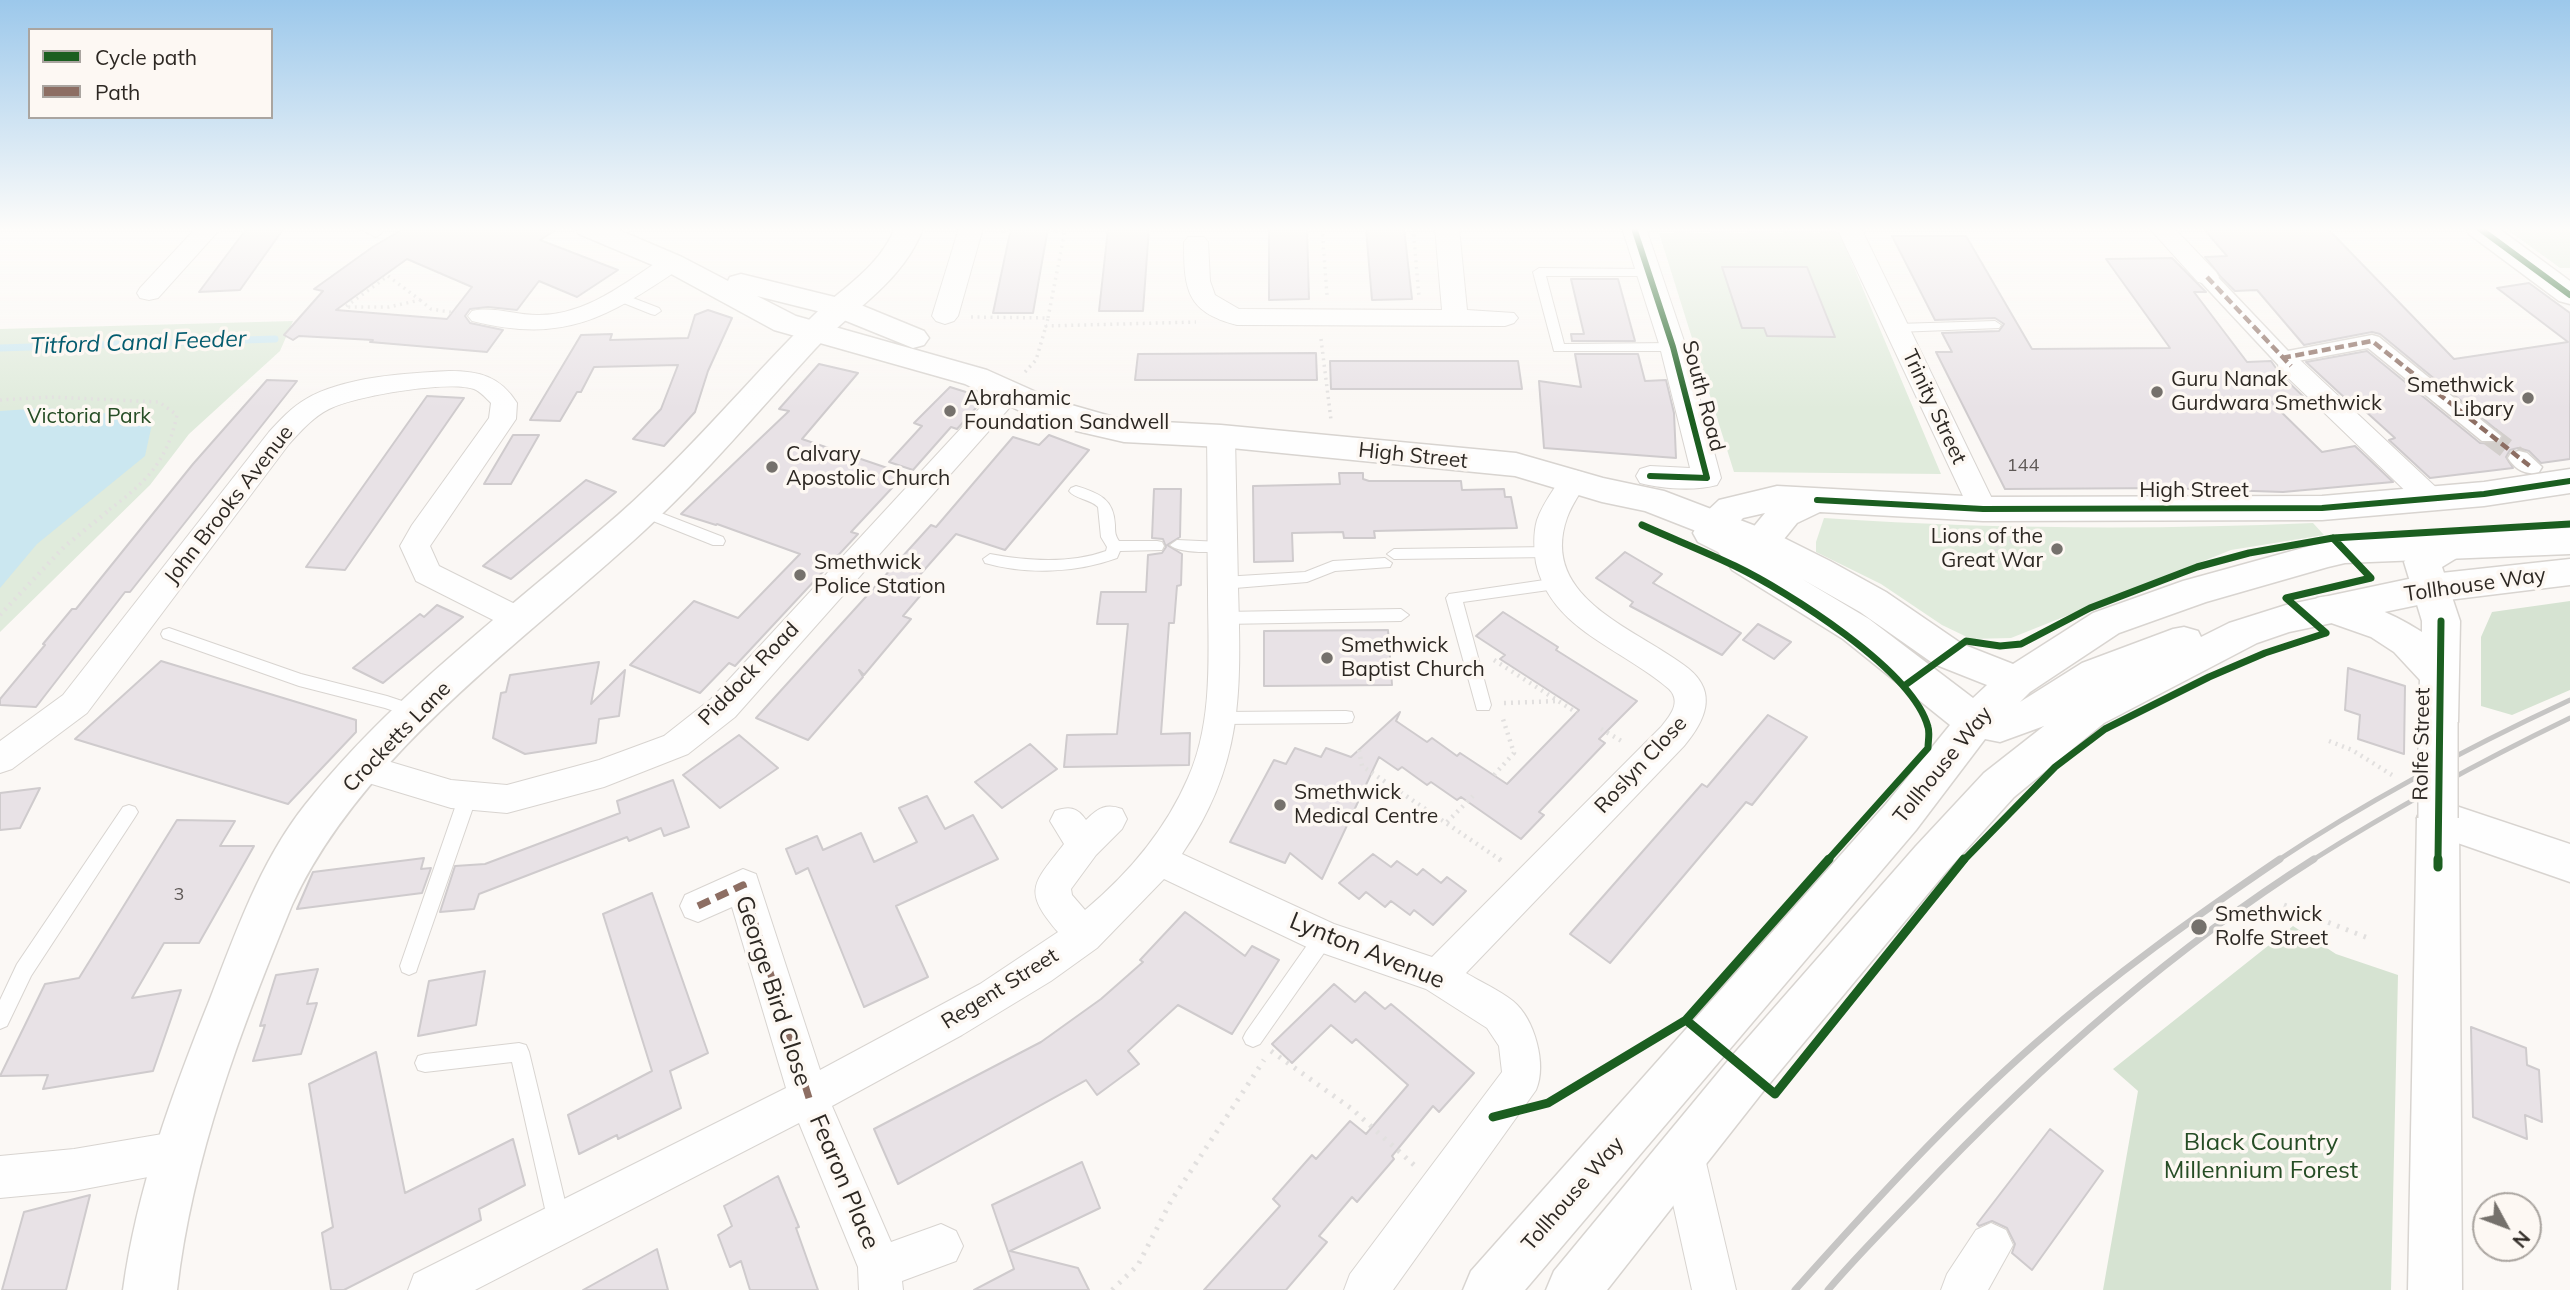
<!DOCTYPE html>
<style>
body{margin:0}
#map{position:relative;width:2570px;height:1290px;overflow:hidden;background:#fbf8f5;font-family:Mulish,sans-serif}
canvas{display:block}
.legend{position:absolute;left:28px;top:28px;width:245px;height:91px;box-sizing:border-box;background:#fdf8f3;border:2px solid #aaa5a0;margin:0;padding:9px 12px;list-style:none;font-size:21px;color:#2d2823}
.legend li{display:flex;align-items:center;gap:14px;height:35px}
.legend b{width:35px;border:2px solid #aaa5a0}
.north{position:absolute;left:2472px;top:1192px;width:70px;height:70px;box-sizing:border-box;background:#fdf8f3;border:2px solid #aaa5a0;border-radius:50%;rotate:131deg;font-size:19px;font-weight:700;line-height:28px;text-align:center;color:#2d2823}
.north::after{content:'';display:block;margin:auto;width:24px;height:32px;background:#75716c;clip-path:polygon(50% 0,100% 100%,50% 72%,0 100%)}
</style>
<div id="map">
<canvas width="2570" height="1290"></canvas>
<ul class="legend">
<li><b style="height:9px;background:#1b5e20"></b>Cycle path</li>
<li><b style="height:9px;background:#8d6e63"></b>Path</li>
</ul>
<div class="north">N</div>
</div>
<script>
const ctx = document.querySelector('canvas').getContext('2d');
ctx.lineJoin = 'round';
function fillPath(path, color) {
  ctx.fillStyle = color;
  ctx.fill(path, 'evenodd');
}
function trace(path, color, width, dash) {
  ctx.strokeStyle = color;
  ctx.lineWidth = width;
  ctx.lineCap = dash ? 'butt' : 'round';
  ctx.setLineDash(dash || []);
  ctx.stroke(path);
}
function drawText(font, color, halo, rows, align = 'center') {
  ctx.font = font + ' Mulish,sans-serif';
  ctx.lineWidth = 7;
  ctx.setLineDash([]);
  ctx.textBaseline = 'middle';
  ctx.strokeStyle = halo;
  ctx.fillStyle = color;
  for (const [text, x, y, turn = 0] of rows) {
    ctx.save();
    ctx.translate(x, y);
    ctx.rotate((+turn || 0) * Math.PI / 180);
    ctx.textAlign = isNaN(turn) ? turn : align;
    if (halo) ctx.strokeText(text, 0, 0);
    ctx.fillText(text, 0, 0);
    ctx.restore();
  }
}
fillPath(new Path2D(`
 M2505,228h65v40h-10z
 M1839,232l102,242 -207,-2 -75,-239z
 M293,321l-13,30 -91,83 -39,51 -150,147v-303z
 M1824,518c163,11 325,12 489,5l11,12 -93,15 -220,88 -40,1 -29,-14 -61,-41 -65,-32v-10z`), '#e0ebdc');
fillPath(new Path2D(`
 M2570,601v89l-58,25 -31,-9v-69l11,-25z
 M2293,926l43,28 62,21 -7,315h-288l35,-199 -25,-22z`), '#d6e3d2');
fillPath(new Path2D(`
 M45,408l91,8 16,8 -7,32 -108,88 -37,44v-177z`), '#cbe7f0');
trace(new Path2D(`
 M0,348l275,-9`), '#cbe7f0', 7);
const building = new Path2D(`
 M247,228h37l-44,62 -41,2z
 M405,228h154l-19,12 78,30 -41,27 -38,-16 -22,29 -29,-3 -18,2 -5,7 5,7 33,7 -16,22 -117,-10 3,-2 -74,-4 -6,4 -9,-5 39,-44 -9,-2 60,-43zM407,259l65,28 -25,32 -111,-9z
 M1011,228h37l-15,85h-40z
 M1149,228l-6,83h-44l9,-82z
 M1269,228h38l2,71 -40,1z
 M1404,228l8,71 -40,1 -6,-71z
 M2203,228h124l127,131 114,-17 -71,-54 32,-5 41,30v146l-29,4 -12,-12 -11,-3 -8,2 -4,7 7,11 -83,10 -41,-38 6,-2 -42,-38h-6l-41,-38 61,-11 113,92 18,1 6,-8 -124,-102 -8,-2 -68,13 -47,-55 -22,1 -14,-14 -16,-20 22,-1z
 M1892,236h74l66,113 138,-1 -64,-89 66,-1 34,34h-12l53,70 24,-1 9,13 28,27 -37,1 51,50 33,-6 38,36 -110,10 -118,-4 -160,1 -69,-137h16l-10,-19 57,-2 5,-7 -9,-6 -60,2z
 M1722,267h85l28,70 -68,-1 -3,-8h-22z
 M1571,279h47l17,62h-63l-1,-7h13z
 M708,310l24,8 -24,53 -13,41 -31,34 -31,-7 28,-30 17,-44 -84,2 -13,25h-4l-17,29 -30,-1 51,-85 31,-1 -2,6 78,-2 7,-23z
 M1316,353l1,27h-182l3,-26z
 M1575,354h63l7,27 21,-1 8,33 2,45 -132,-10 -5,-67 42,6z
 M1330,361h188l4,28h-191z
 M819,364l39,9 -56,66 103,35 -54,58 7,2 -123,132 -6,-3 -29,30 -70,-28 64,-64 44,17 62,-64 -83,-30 -1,1 -35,-11 108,-103 -10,-2z
 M267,380l30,1 -167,211h-5l-89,115 -36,-2v-6l45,-54 -2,-1 29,-35h4l117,-145z
 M950,387l35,11 -28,31 -6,-2 -38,43 -24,-8 33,-36 -8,-3z
 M427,396l37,2 -119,172 -39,-3z
 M513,435h26l-28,49h-27z
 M1049,435l40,15 -84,100 -49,-16 -46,52 4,1 -4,5 10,4 -17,20 8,3 -47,56 -5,-5 4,7 -55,63 -52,-22 175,-193 5,2 77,-90 26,8z
 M1339,473h24v6l6,2h92l1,9 42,-1 1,8h6l6,31 -143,3 1,7h-31l-1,-6 -51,1 1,28 -39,1 -1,-76 87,-2z
 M586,480l30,12 -105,87 -28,-13z
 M1154,489h27l-1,48 -13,8 15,9 -1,31 -4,1 -3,37h-5l-8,111 29,-1 -1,32 -125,2 3,-32 50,-1 11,-110h-31l4,-32h45l2,-37 14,-2 4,-6 -3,-8 -11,-1z
 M1625,552l37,22 -9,9 88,50 -19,22 -92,-49 3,-4 -37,-24z
 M437,605l26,12 -80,66 -30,-15 67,-54 4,3z
 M1503,612l55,35 -2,3 81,51 -38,38 6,4 -66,69 5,3 -23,24 -60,-42 -4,3 -26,-18 -4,3 -25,-18 -4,3 -19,-13 -57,122 -32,-26 -5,10 -55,-21 44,-82 12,4 9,-16 26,9 5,-9 25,9 49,-45 -4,9 31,21 5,-4 25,18 3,-3 47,31 72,-74 -79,-51 5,-4 -29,-19z
 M1758,624l33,18 -17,17 -31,-19z
 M1388,630l4,55 -128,1v-55z
 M161,661l195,59v12l-68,72 -213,-65z
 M599,662l-8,42 34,-34 -6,46 -20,3 -3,24 -71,11 -32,-16 8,-45 5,-1 4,-17z
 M2348,668l57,18 -1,68 -46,-15 2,-24 -15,-5z
 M1768,715l39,22 -55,68 -6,-3 -136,161 -40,-29 132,-150 5,3z
 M739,735l39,33 -58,40 -37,-33z
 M1030,744l27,25 -55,39 -27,-26z
 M673,780l16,47 -25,9 -3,-8 -32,13 -2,-4 -148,57 -5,15 -34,3 15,-46 30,-2 135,-51 -3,-12z
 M40,788l-20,40 -20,2v-37z
 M927,796l18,33 28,-14 25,44 -102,47 32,71 -64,30 -56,-139 -12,6 -10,-25 31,-13 6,14 38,-17 13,29 43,-20 -18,-34z
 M177,820l58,1 -15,25h34l-55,97h-35l-32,55 49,-8 -28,81 -110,18 5,-14 -48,1 45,-92 34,-6z
 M1373,854l18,13 6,-6 20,14 6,-6 18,14 6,-6 19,14 -33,34 -19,-15 -4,5 -19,-14 -6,6 -19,-15 -7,7 -20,-16z
 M424,858l-3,11 10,-1 -9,25 -125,16 16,-37z
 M652,893l56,160 -38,18 11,37 -63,31 -1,-4 -38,19 -11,-39 84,-44 -49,-157z
 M1185,912l60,44 7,-10 27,14 -47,74 -54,-29 -50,46 11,13 -42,31 -11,-15 -188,104 -24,-55 167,-87 60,-43 42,-37 -3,-2z
 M318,969l-11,35 10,-1 -16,51 -48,7 12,-36 -5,1 16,-51z
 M485,971l-9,54 -58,11 11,-55z
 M1334,984l21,18 10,-10 20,17 6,-5 83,69 -35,39 -6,-6 -41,50 2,3 -37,43 -5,-5 -33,39 8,6 -41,48h-82l76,-84 -7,-7 39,-44 4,4 34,-38 16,13 42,-49 -52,-46 -4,4 -21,-18 -39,38 -20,-19z
 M2471,1027l55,21 1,17 12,5 3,52 -17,-7 2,24 -54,-22z
 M376,1052l29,141 108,-54 12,46 -46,24 2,11 -137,70h-13l-9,-57 11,-6 -24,-143z
 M2050,1129l53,42 -71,99 -20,-17 3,-9 -8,-16 -15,-7 -13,5 -2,-2z
 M1082,1162l18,46 -90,43 68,17 11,22h-115l40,-21 -22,-64z
 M778,1176l21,51 -3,1 22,62h-68l-9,-29 -11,6 -12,-32 14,-9 -8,-20z
 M90,1195l-24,95h-64l22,-78z
 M657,1249l11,41h-85z`);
fillPath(building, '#e8e2e6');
trace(building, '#cfcbcd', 2);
trace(new Path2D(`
 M2490,436l29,22`), '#d2cecb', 20, [20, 10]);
const service = new Path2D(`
 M358,228h17l7,5 -6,4z
 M1539,268l113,1 2,3 -6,4h-102l18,68 109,-1 6,4 -6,4h-119l-21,-79z
 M620,293l39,15 2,3 -6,4 -4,-1 -35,-14 -2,-3z
 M1995,321l6,4 -2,3 -102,4 -6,-4 6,-4z
 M1076,486c23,7 38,13 39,39 0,7 0,10 4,16h38l5,1 2,4 -2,4 -42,1 -3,7c-41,15 -90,17 -132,5l-2,-4 7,-5c37,7 80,10 116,-3l1,-4 -6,-10 -3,-30c-8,-8 -23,-8 -29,-16l2,-3z
 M643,506l80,31 2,4 -2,4h-10l-75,-30 -2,-4 2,-4z
 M1177,540l45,2 7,5c-7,8 -52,6 -59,-2z
 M1551,547l7,5 -7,5 -157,2 -7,-5 7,-5z
 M1385,558l7,5 -2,4 -55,4 -28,11 -84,7 -8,-6 8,-6 82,-5 28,-11z
 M1558,578l8,6 -3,4 -100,14 28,103 -2,5h-12l-31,-112 3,-4z
 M1401,609l8,6 -8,6 -178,3 -8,-6 8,-6z
 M169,628l132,46 86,22 36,12 2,5 -2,5 -6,1 -32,-11 -86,-22 -136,-48 -2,-4 2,-4z
 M1346,711l6,1 2,5 -2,5 -6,1 -125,1 -6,-1 -2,-5 2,-5 6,-1z
 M468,789l6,2 3,5 -59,170 -2,6 -7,3 -7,-3 -2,-6 59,-170 3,-5z
 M129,805l6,2 3,5 -3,5 -104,159 -24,50 -7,3v-29l17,-36 106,-157z
 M1324,929l7,2 2,6 -2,6 -71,101 -7,3 -7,-3 -3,-6 3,-6 71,-101z
 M519,1043l7,2 3,7 41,170 -3,8 -8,3 -8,-3 -3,-8 -36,-160 -87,10 -7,-2 -3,-7 3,-7 7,-2z`);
const pedestrian = new Path2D(`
 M2207,271l7,2 74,78 84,-16 7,2 122,99 -3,5h-16l-114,-93 -70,13 3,5 -3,5h-14l-84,-90 -2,-4 2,-4z
 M2519,451l8,2 15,14 -3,5c-13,4 -24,-3 -31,-14l3,-5z`);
const minor = new Path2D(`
 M196,228h25l-63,70 -9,2 -9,-2 -3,-5 3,-5z
 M959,228h24l-25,88 -4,5 -9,3 -9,-3 -4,-5z
 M1435,228h24l8,82 47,3 4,5 -4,5 -9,3 -268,-1c-51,-13 -53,-36 -53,-83l4,-5h16l4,5 2,39 5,14 24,14 203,1z
 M1622,228h24l40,119 35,131 -4,7c-22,6 -55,4 -77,-2l-4,-7 4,-7 10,-3 40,2 -30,-121z
 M1837,228h24l136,281 -4,7 -10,3 -10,-3 -4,-7z
 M2149,228h25l42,44 3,5 -3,5 -9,2 -9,-2z
 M672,256l9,2 3,5 -3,5c-75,50 -116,76 -209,53l-4,-5 4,-5c20,-5 44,4 65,4 48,1 88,-32 126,-57z
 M2291,358l9,2 141,132 4,7 -4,7 -10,3 -10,-3 -139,-134 -4,-6 4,-6z
 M449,371c30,0 51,5 68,32l-1,16 -86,127 9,20 92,46 5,8 -5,8 -11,4 -11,-4 -93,-47 -16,-35 12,-21 77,-107 2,-15c-5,-5 -10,-11 -17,-14 -25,-9 -120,7 -145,20 -16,8 -28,22 -40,35l-202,269 -75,56 -12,4v-32l63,-46 206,-263c11,-12 23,-25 37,-33 37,-22 100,-26 143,-28z
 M1010,383l9,2 4,6 -4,6 -284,320 -47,37 -84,33 -97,26 -56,-5 -99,-30 -5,-10 5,-10 12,-4 87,26 56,5 92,-25 65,-24 47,-37 290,-314z
 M1221,427l10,3 4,6c1,50 2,100 3,151 3,104 6,177 -56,267l152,70 98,33 229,-230c9,-11 21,-25 8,-38 -47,-41 -118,-59 -133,-126 -2,-14 -3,-29 1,-43 6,-17 18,-32 27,-47l10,-3 10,3 4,7c-7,12 -16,24 -21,38 -29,82 74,112 122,151 29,24 16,52 -5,77l-218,227c15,9 33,17 47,28 22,18 34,64 23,89l-143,200h-49l6,-16 152,-202 -3,-26 -12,-18 -61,-39 -115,-40 -147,-70 -67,69 -46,33 -89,54 -130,71 59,136 50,-18 15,7 7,15 -7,15 -54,20 1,9h-44l-1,-23 -59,-144 -324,167h-67l6,-16 372,-186 -54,-181 -34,15 -13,-5 -5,-11 5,-11 58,-26 13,5 64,196 160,-86 78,-52c-36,-42 -25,-48 6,-88l-14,-23 5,-10c14,-5 22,-4 31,9 12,-12 20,-17 36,-11l5,10 -5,10 -26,26 -25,34 1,6 13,15c43,-36 80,-79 103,-132 26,-58 20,-126 20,-188 -1,-51 0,-103 -1,-154l4,-6z
 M180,1131l15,6 6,14 -6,14 -15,6 -106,20 -74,7v-42l74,-7z
 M1683,1134l15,6 6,14 32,136h-44l-30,-136 6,-14z
 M1991,1223l15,7 7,15 -25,45h-47l6,-16 29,-44z`);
const tertiary = new Path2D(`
 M895,228h28c-19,53 -71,82 -108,121 -56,61 -109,125 -170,181 -120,111 -284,224 -353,375 -51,124 -100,252 -115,385h-54c14,-102 49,-196 87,-291 26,-67 50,-137 95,-194 89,-112 206,-197 313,-290 44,-39 84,-82 124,-125 23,-25 46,-50 71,-74 29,-28 66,-48 82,-88z
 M2465,228h33l72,53v23l-11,-3 -90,-67z
 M2438,800l132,44v38l-147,-51 -6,-13 6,-13z`);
const secondary = new Path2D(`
 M2570,469v24l-86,13 -162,14 -339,1 -163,-9 -23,11 -38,47 -13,4 -13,-4 -15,-18 -20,-10 -5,-9 10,-18 16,-15 58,-14 206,11 339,-1 162,-14zM1765,513l-19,23 -13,-7 10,-11z
 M2447,534l13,4 5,9 -5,9 -18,11 18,54 -2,101 -6,11 -14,5 -14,-5 -6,-11 2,-42 -26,-28 -23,-15 -54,-19 -6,-10 6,-10c28,-8 80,18 105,34v-11l-18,-59c9,-15 26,-23 43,-28z
 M2438,800l15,5 6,13 3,472h-54l9,-472 6,-13z`);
const primary = new Path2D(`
 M575,228h39l68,29 46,24 2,-4 11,-3 110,27 73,30 5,7 -5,7 -11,3 -84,-34 -72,-18 39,20 191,54 67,30 70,20 97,5 295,28 87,25 61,13 110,42 56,28 56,31 76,52 51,20 80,-51 90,-32 145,-40 17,-4 225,-9v26l-225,9 -17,4 -122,35 -87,31 -89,59 -10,10 62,-39 91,-34 11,-2 14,4 3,6 28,-14 57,-18 146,-31 138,-15v26l-138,17 -143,30 -32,11 -153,80 -90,74 -68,75 -181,217 -158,201h-61l8,-19 177,-214 185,-211 68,-73 60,-47 -44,16 -15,-3 -69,91 -391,460h-62l8,-19 415,-467 64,-79 -107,-86 -111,-69 -5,-9 5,-9 10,-3 -97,-38 -43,-9 -87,-26 -294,-29 -97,-5 -52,-12 -42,-14 -65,-32 -191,-54 -112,-61 -83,-35zM1802,579l58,33 74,52 53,21 -14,13 -104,-79z`);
trace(service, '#d8d4d0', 2);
trace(pedestrian, '#d8d4d0', 3);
trace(minor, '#d8d4d0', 2);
trace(tertiary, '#d8d4d0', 3);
trace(secondary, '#d8d4d0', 3);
trace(primary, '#d8d4d0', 3);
trace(new Path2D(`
 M1322,228l5,67
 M1413,228l6,69
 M996,232l69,-1
 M388,276l32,24 -31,7h-44z
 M420,300l11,9 25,4
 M971,317l77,1 -2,8 150,-4
 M1048,318l17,-88
 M1321,339l10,81
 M1025,372l11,-12 10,-34
 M0,400l51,-3 108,5 18,13c-10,48 -33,69 -71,97`), '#e2e0df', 3.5, [2, 4.5]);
trace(new Path2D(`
 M2002,564l-8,-17 29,-10
 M0,615l64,-68 44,-36
 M1494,660l83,53
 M1504,703l54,-2
 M1601,729l24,14
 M2329,741l23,9 40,25
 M1359,750l3,16 140,95
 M1494,775l20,-22 -12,-37
 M1447,822l26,-26`), '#e2e0df', 4.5, [2, 5]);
trace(new Path2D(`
 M1499,859l7,5
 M2284,905l84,33
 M1271,1051l81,58 62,56
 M1112,1290l26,-25 33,-64 93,-141`), '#e2e0df', 5, [2.5, 7]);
fillPath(service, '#fefefe');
fillPath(pedestrian, '#fefefe');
fillPath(minor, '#fefefe');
fillPath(tertiary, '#fefefe');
fillPath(secondary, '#fefefe');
fillPath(primary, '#fefefe');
trace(new Path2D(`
 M2277,861c93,-62 192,-114 293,-161
 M2311,861c84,-53 170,-100 259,-143`), '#c6c5c4', 5);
trace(new Path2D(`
 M1795,1290c77,-86 155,-172 242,-248 76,-67 159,-126 243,-183
 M1828,1290c27,-32 57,-62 87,-93 119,-126 251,-244 399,-338`), '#c6c5c4', 7);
const secondaryBridge = new Path2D(`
 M2438,722v96`);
trace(secondaryBridge, '#d8d4d0', 42, []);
trace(secondaryBridge, '#fefefe', 39);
trace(new Path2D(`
 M2207,277l84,89
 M2282,358l90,-17 159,126`), '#8d6e63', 4.5, [9, 4.5]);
trace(new Path2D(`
 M698,906l45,-21 66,213`), '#8d6e63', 7, [13, 7]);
trace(new Path2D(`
 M1634,228l39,119 34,131 -57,-2
 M2479,228l91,67
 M1817,500l166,9 339,-1 162,-14 86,-13`), '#1b5e20', 6);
trace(new Path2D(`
 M1642,525c31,14 62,26 93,41 52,25 178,104 193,161 2,6 0,14 0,21l-101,113
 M2326,633l-40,-35 85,-20 -38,-40
 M1904,686l62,-45 34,5 21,-2 69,-36 107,-41 52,-14 84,-15 237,-14
 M1963,861l92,-94 50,-38 104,-52 56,-24 61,-20
 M2438,861l3,-240`), '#1b5e20', 7);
trace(new Path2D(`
 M2438,867v-8
 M1686,1020l89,74 189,-235
 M1493,1117l55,-14 138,-83 143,-161`), '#1b5e20', 9);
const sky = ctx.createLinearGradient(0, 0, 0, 409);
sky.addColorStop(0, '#9cc8eb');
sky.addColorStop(0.56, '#fdfcfa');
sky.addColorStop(1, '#fdfcfa00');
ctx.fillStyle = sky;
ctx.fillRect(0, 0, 2570, 409);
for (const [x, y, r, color] of [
 [2157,392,7,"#75716c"],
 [2528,398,7,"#75716c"],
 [950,411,7,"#75716c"],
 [772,467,7,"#75716c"],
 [2057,549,7,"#75716c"],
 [800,575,7,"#75716c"],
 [1327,658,7,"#75716c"],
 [1280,805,7,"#75716c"],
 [2199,927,9,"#75716c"]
]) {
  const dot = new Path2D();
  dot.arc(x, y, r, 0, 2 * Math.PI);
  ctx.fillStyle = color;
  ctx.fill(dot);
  trace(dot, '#fdf8f3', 2.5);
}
drawText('18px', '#5e5856', null, [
 ["144",2023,466],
 ["3",179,895]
]);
drawText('21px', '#2d2823', '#fdf8f3', [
 ["Guru Nanak",2171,380],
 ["Gurdwara Smethwick",2171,404],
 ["Smethwick",2514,386,"right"],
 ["Libary",2514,410,"right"],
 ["Abrahamic",964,399],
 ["Foundation Sandwell",964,423],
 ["Calvary",786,455],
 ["Apostolic Church",786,479],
 ["Lions of the",2043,537,"right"],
 ["Great War",2043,561,"right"],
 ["Smethwick",814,563],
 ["Police Station",814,587],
 ["Smethwick",1341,646],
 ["Baptist Church",1341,670],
 ["Smethwick",1294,793],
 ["Medical Centre",1294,817],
 ["Smethwick",2215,915],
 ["Rolfe Street",2215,939]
], 'left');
drawText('21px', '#2d2823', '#fdf8f3', [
 ["South Road",1703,396,75],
 ["Trinity Street",1934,407,65],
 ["High Street",1413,456,6],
 ["High Street",2194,491],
 ["John Brooks Avenue",229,505,-52],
 ["Tollhouse Way",2475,585,-8],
 ["Piddock Road",749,674,-46],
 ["Crocketts Lane",397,737,-46],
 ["Rolfe Street",2422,744,-89],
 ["Roslyn Close",1641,765,-47],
 ["Tollhouse Way",1943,765,-51],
 ["Regent Street",1000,989,-32],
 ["Tollhouse Way",1573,1194,-49]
]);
drawText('21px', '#264d25', '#fdf8f3', [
 ["Victoria Park",89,417]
]);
drawText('italic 23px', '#045c6f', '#fdf8f3', [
 ["Titford Canal Feeder",138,343,-2]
]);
drawText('24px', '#2d2823', '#fdf8f3', [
 ["Lynton Avenue",1367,951,22],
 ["George Bird Close",773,991,72],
 ["Fearon Place",844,1182,67]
]);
drawText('24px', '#264d25', '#fdf8f3', [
 ["Black Country",2261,1143],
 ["Millennium Forest",2261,1171]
]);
</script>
